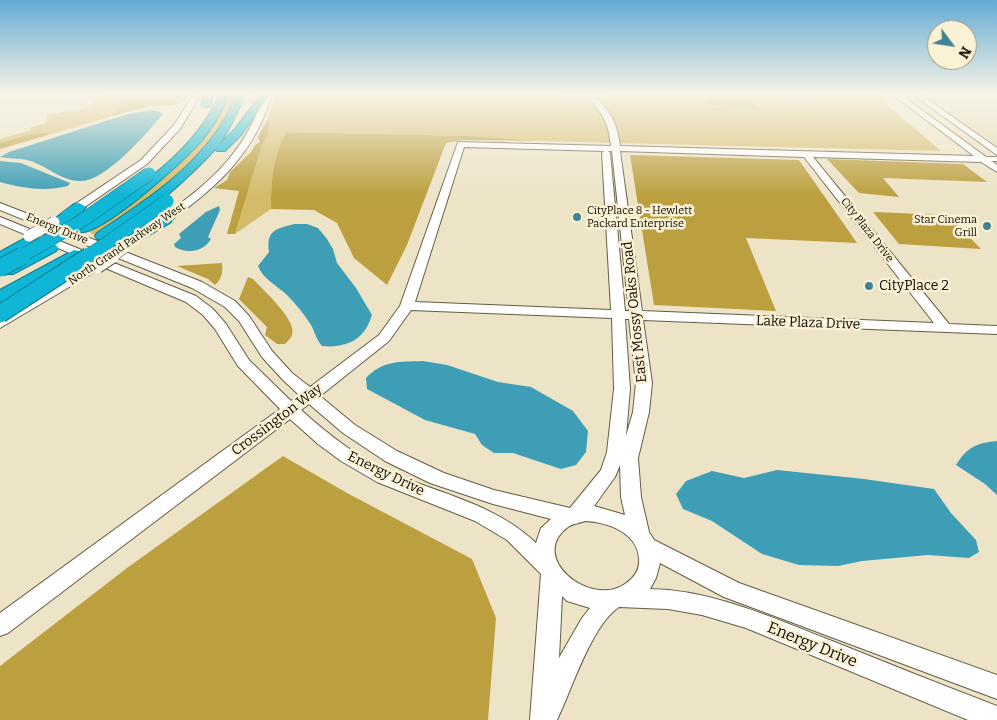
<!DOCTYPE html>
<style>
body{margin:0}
#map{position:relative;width:997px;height:720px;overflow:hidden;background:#ede4c8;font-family:Bitter,serif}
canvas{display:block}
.north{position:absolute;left:927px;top:20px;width:50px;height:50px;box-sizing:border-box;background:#fbf1d5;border:1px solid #9d9581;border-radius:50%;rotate:121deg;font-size:14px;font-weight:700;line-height:20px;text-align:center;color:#100c04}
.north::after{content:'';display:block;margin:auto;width:18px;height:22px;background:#418394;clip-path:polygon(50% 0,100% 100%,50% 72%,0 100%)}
</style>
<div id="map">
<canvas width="997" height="720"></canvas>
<div class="north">N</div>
</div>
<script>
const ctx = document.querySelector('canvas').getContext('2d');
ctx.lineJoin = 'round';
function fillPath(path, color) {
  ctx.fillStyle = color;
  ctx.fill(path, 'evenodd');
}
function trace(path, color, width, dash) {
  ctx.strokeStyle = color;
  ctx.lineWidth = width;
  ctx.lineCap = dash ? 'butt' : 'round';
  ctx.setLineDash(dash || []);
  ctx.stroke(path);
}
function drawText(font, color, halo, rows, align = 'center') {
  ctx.font = font + ' Bitter,serif';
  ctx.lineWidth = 5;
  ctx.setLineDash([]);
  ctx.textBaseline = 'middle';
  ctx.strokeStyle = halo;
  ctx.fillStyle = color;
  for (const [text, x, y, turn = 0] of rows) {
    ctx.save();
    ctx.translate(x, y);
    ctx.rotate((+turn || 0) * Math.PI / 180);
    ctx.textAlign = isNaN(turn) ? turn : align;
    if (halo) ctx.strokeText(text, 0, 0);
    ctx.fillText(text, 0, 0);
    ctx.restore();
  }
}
fillPath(new Path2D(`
 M921,94h76v52l-33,-23z`), '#e5dab6');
fillPath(new Path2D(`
 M99,94h24l-10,22 -68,20 3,-2 -21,1 -27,8v-4l32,-9 -3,-2 17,-5 1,-8 44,-8z
 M229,94h9c-6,11 -10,25 -18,35 -32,44 -78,74 -122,104l-3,2 -8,-4 5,-1 53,-36 -2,-1c42,-31 63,-52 86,-99z
 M275,94h283c11,11 36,4 50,3l-1,-3h103l-6,10 53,5 -8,-11 131,1 61,52 -401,-10 -71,-5 -182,-4c-14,26 -16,49 -16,77l-36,25 27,-89 6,-10 -1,-15z`), '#d4bb6a');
fillPath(new Path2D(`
 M123,94h68c-12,16 -27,9 -43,13 -12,2 -24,6 -35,9z
 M710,94h165l5,5 -130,-1 8,11 -54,-5z
 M267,120h2l-1,15 -6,10 -27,89h-8l12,-43 -25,-3 13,-8 3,-8 21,-20 4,-7 5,-3 -2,-5z
 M286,132l183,4 71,5 -78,-1 -16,3 -39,102 -20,40 -33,-27 -17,-35 -23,-13 -43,-1c0,-28 2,-51 15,-77z
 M49,133l-4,3 -45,13v-6l27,-8z
 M630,155l169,5 58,83 -111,-5 30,73 -122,-6z
 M827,159l136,5 24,18 -104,-4 16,19 -40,-4z
 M873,212l75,3 33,34 -82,-5z
 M222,263c1,8 0,16 -7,22l-7,-6 -31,-13z
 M248,277l5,2c10,11 45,42 39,56 -1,3 -5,7 -7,9h-8l-12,-9 2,-8 -28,-28z
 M283,456l64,37 125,66 24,59 -8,102h-488v-54l127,-98z`), '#bca040');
fillPath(new Path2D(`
 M151,110l9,2 3,2c-16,19 -57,67 -82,67 -19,1 -36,-17 -54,-21 -8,-2 -18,-1 -27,-3l9,-5 119,-38z
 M0,161l21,2 49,20 -2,3c-24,6 -45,2 -68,-4z
 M219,206l1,4 -12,27 3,2c-7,13 -24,15 -36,8l-1,-3 7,-6 -2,-4 27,-22z
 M294,224h13l11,4 9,11 6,10 4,14 19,25 16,27c-2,5 -4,11 -7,15 -9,14 -28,18 -43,16 -6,-7 -7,-14 -11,-21 -7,-11 -16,-22 -25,-31 -10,-9 -23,-15 -28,-28l11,-14c-3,-22 7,-23 25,-28z
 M423,361l24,4 51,17 33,5 42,24 15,20 -2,21 -10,13 -15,4 -48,-16h-19l-12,-8 -7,-11 -50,-14 -58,-31 -1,-11c17,-18 33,-16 57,-17z
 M997,441v54l-12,-11 -29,-19c11,-18 21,-22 41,-24z
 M777,470l87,9 70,10 17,24 25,27 3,12 -10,6 -41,-3 -66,6 -24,5 -39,-1 -37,-11 -50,-33 -29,-12 -7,-15 10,-13 26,-10 32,7z`), '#3e9eb5');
const street = new Path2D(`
 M997,157v4h-15l-3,-2 3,-2z`);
const secondary = new Path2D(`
 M194,94h7l-21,35 -33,35 -77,53h-8l-1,-2 1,-2 79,-53 33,-35z
 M264,94h8c-19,65 -62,99 -115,136h-8l-2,-2 2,-2c53,-37 95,-68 115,-132z
 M586,94h7c18,21 23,24 27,52l354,10 -82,-62h8l97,71v7l-16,-10 -168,-5 136,167 48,2v8l-354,-14 9,63 -3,29 -11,46 3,39 8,35 5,8 85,43 258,92v24l-273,-102 -64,-34 -4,15 -6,11c62,1 120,28 177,50 57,23 113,45 170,67v14h-29l-222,-92 -44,-13 -34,-6 -49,-2c-28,19 -47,82 -62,113h-27l11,-146 -34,-34 -32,-19 -98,-39 -36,-21 -23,-17 -28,-25 -282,214 -8,3v-23l280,-204 -42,-43 -23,-37 -12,-14 -17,-13 -83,-35 -103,61v-10l94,-55 -94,-39v-7l196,79 17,13 13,15 23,36 42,41 8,-6 -17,-16 -20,-22 -23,-36 -14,-14 -33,-19 -192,-78v-7l202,79 33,19 14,15 23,35 20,22 18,14 69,-52 21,-29 58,-164 153,4c-3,-28 -9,-31 -25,-52zM464,147l140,4 -2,2 9,157 -196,-8zM608,151h4l17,160h-4l-15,-158zM620,151l184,6 130,166 -292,-12zM411,310l201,8 2,71 -7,63 -6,18 -31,38 -76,-18 -50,-17 -47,-22 -42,-26 -35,-29 69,-55zM625,319h4l7,64 -3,29 -7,24 4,-47zM309,404l34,29 42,28 45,22 63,21 58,15 -10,9 -5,15c-39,-38 -95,-49 -144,-70 -34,-15 -63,-38 -91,-63zM620,465l1,32 4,18 -31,-9 21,-29zM585,521c23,1 53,12 54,38 1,11 -5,19 -14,25 -35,24 -98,-27 -57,-57 4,-3 12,-4 17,-6zM562,596l5,5 23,7 -8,10 -23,40z
 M912,94h8l77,54v7z`);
const highway = new Path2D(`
 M204,94h9l-2,11 -5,3 -5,-3z
 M220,94h9c-7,17 -15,32 -27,46 -15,19 -102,97 -123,92l-2,-3 2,-3c54,-35 114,-71 141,-132z
 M236,94h9c-7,18 -15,35 -26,51 -15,19 -101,99 -122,94l-2,-3 2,-3c45,-30 94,-61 124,-108 6,-9 11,-20 15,-31z
 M261,94h9l-28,40 -17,17h-8l-1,-2 1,-2 17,-17z
 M79,203l7,4 -2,3 -21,16h-10l-2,-3 2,-3 21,-16z
 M165,216l5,1 2,3 -2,3 -45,26h-10l-2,-3 2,-3z
 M33,234l5,1 2,3 -2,3 -38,22v-11z
 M51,244l5,1 2,3 -2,3 -43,23h-10l-3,-3 3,-3z
 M74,250l5,1 2,3 -2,3 -73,43 -6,2v-12z`);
trace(street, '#645c44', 2);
trace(secondary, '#645c44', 2);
trace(highway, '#107a8c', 2);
fillPath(street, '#fff');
fillPath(secondary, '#fff');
fillPath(highway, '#10b6d6');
const secondaryBridgeFar1 = new Path2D(`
 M29,236l25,-14
 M111,257l14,-10`);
const secondaryBridge = new Path2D(`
 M97,266l15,-10`);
const highwayBridgeFar1 = new Path2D(`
 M20,257l60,-35 69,-48
 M87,257l80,-56`);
const highwayBridge = new Path2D(`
 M0,268l22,-12
 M0,314l89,-58`);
trace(secondaryBridgeFar1, '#645c44', 12, []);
trace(secondaryBridge, '#645c44', 16, []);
trace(highwayBridgeFar1, '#107a8c', 14, []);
trace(highwayBridge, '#107a8c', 19, []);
trace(secondaryBridgeFar1, '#fff', 11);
trace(secondaryBridge, '#fff', 14);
trace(highwayBridgeFar1, '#10b6d6', 13);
trace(highwayBridge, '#10b6d6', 17);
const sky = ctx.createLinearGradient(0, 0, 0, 195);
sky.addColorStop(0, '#64abd4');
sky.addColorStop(0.48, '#f7f3e6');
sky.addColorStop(1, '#f7f3e600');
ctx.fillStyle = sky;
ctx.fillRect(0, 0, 997, 195);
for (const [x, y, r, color] of [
 [577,217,5,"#418394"],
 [987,226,5,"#418394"],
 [869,286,5,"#418394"]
]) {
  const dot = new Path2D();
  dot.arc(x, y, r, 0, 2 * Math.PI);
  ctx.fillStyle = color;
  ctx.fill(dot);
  trace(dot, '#fbf1d5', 2);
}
drawText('11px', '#100c04', '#fbf1d5', [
 ["CityPlace 8 - Hewlett",587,211],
 ["Packard Enterprise",587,224],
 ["Star Cinema",977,220,"right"],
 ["Grill",977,233,"right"]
], 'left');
drawText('11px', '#100c04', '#fbf1d5', [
 ["Energy Drive",57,229,22],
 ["City Plaza Drive",867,230,52],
 ["North Grand Parkway West",127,244,-34]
]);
drawText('14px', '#100c04', '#fbf1d5', [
 ["CityPlace 2",879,286]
], 'left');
drawText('14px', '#100c04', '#fbf1d5', [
 ["East Mossy Oaks Road",635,312,-96],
 ["Lake Plaza Drive",808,323,2],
 ["Crossington Way",277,420,-37],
 ["Energy Drive",386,474,26]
]);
drawText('16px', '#100c04', '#fbf1d5', [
 ["Energy Drive",812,645,22]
]);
</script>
